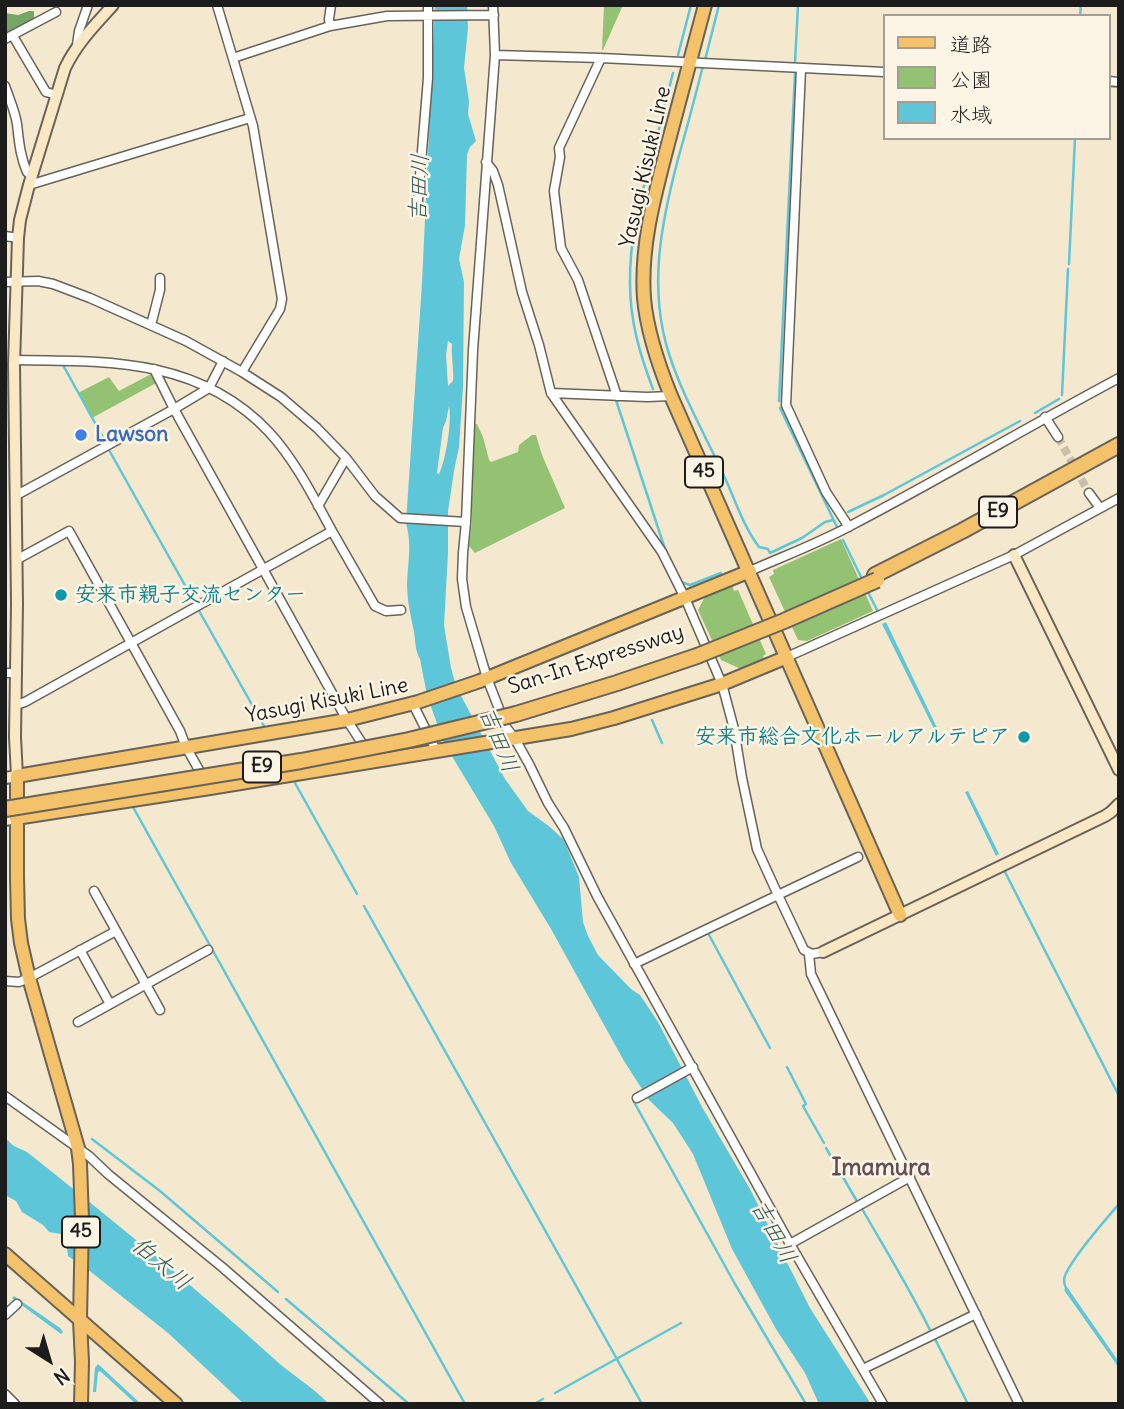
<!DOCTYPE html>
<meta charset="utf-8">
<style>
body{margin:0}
#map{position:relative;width:1124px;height:1409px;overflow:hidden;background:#f4e8ce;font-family:Delius,"Klee One",sans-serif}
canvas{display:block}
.frame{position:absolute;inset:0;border:7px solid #1c1c1c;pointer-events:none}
.legend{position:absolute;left:883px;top:14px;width:228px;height:126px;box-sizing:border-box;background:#fcf5e5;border:2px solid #a29e95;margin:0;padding:9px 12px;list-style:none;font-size:21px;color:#1c1c1c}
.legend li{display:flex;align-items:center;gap:14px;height:35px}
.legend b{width:35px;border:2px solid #a29e95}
.north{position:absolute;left:14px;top:1325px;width:70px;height:70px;-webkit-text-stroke:5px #fcf5e5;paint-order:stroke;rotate:143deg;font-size:19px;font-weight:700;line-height:28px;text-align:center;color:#1c1c1c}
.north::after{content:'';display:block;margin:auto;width:24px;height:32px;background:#1c1c1c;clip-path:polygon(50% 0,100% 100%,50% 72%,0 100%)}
</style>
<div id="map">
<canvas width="1124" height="1409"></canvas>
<div class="frame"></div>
<ul class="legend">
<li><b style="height:9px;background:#f3c26a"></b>道路</li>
<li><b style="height:19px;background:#92c272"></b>公園</li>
<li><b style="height:19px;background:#5dc7d9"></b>水域</li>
</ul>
<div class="north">N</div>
</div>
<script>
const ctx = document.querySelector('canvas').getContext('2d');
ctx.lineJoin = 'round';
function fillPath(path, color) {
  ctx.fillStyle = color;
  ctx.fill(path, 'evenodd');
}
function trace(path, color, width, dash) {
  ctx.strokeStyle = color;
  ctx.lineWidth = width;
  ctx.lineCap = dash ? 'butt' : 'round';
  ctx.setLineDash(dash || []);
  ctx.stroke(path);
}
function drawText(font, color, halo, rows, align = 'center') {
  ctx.font = font + ' Delius,"Klee One",sans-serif';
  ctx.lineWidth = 5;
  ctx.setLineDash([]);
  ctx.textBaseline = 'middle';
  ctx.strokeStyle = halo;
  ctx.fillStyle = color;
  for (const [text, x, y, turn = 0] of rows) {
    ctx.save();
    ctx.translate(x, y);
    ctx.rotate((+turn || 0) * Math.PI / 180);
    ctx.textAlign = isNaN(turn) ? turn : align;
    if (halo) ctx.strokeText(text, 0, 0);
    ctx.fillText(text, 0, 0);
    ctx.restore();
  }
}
fillPath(new Path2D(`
 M604,5h19l-20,45h-1z
 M153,373l5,9 -66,36 -14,-25 31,-16 10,14z
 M474,424h3l6,13 6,23 2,2 27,-10 1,-7 13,-10h4l6,20 23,53 -90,45 -6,-7 3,-25 -1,-35z
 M841,539l32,72 -66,30 -9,-1 -29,-63 5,-3 -1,-4z
 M732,585l2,6 4,-1 28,64 -3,2 1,3 -23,10 -20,-9 -23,-50 8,-15z`), '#92c272');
fillPath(new Path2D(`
 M29,11h5v7l-10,9 -19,8v-22l13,2z`), '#75a864');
fillPath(new Path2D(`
 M435,5h32l1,23 -4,40 5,33 -1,13 8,27 -6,6 -3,8 -2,70 -6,34 5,23 -1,105 -4,60 -5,24 -6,40v42l-4,72 7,43 5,18 -29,9 -7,-36c-6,-10 -4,-21 -7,-32 -3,-14 -6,-29 -6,-44 1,-22 5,-38 -1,-60l16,-240zM448,341l4,3c-1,13 2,25 1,37l-5,5 -2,-31zM449,406c3,15 -3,54 -10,68l-2,-1 6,-45 3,-7z
 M886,622l56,116 -3,1 -57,-115z
 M458,690l47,89 23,32 22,16 14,13 15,37 4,45 5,14 10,19 33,34 9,6 18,27 44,85 48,82 60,119 61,96h-52l-14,-31 -29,-44 -44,-80 -39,-95 -20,-31 -24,-23 -25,-39 -73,-132 -40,-66 -17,-37 -50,-83 -15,-42z
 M968,791l31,63 -3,2 -31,-64z
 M5,1138l9,8 13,6c83,66 166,133 245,205 18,17 40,29 57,47h-85l-76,-71 -77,-61 -23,-16 -1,-8 -6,-14 -12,-2 -6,-7 -21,-13 -6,-11 -11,-6z
 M1067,1287l52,75v6l-55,-78z
 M14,1296l46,32 3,4 -2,2 -49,-36z
 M98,1364l43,40h-5l-36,-33 -2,1 -2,20h-3l2,-24z`), '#5dc7d9');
trace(new Path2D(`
 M1080,16l1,-11
 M678,55l13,-50
 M705,60l14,-55
 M795,63l3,-58
 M703,66c-8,31 -16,62 -25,93 -17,65 -30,129 -9,195 12,37 31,72 48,107 15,28 23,61 42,86l9,2 2,4 32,-15 23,-16 8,-2
 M1108,86l11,1
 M1069,264l6,-126
 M63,365l42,76
 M653,389c-13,-34 -23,-68 -23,-105 -1,-46 11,-88 23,-132 7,-26 13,-52 20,-79
 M1062,395l6,-126
 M615,397l50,152 7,14
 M779,401l16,-328
 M780,408l57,119
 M1035,413l24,-14
 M109,450l87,155
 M848,512l36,-17 136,-74
 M843,540l20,41
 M681,582l9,3 31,-12
 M867,590l10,20
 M198,609l66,117
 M652,720l10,23
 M295,783l62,111
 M133,807l332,597
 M1005,872l114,224
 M364,906l278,498
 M708,933l62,115
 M787,1067l19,37 -3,2 21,37
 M634,1102l101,182 71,120
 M92,1139l68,52 118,101
 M826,1148l32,55
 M861,1207c24,42 49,82 70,125
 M1067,1290c-2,-4 -3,-5 -3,-10 1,-15 43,-62 55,-76
 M286,1299l123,105
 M934,1337l34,67
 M555,1393l126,-70
 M534,1404l9,-5`), '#5dc7d9', 2.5);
trace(new Path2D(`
 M1058,437l31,56`), '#c9bfaa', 8, [8, 4]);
const street = new Path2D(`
 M217,5l36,121 29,173 -2,10 -38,63
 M331,5l-2,14 1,7 57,-10 107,-1
 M493,5l2,50 -22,295 -7,172 -3,31 -1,26 4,28 21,71 19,49 9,12 14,25 19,39 16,25 33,68 193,348 93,160
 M13,36l33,56 11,3
 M5,39l51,-27
 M77,45l2,-14 9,-26
 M495,55l106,3 283,14
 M233,58l97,-32
 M601,58l-42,90 1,9 -6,34 7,57 17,32 39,116
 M801,69l-15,336 40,87 23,35
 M1108,81l11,1
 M5,86c4,12 10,25 12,38 2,17 3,32 10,48l5,3
 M486,162l7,9 5,14 24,107 17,53 12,48 111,159 23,46 37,86 12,45 8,49 15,71 21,46 -144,69
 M29,185l221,-67
 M417,212l11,-134v-73
 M5,236l13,2
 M5,282l33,-1 15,3 37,14 96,43 56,31 39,25 36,31 29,30 29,38 25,22 66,4
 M151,325l9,-35v-12
 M14,360c94,1 185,-2 255,72 26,28 45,66 63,99l-307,171 -9,3
 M154,369l20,40 173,311 20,31
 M551,393l96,4 24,-1
 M1045,417l13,20
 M1089,493l11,15
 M15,496l159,-87 35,-21 14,-27
 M318,506l28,-48
 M332,531l43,75 11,5 15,-1
 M16,560l53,-29 111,200 6,16 17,30
 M750,571c34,-15 69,-28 102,-46 90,-47 177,-99 267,-147
 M787,657l227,-102 105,-57
 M5,673h12
 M413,704l23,46
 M94,891l66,119
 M80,950l30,54
 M823,952l-11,2 -8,-4 -26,-55 80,-38
 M809,954l2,20 208,430
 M5,981l14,1 10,-4 87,-47
 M78,1022l130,-72
 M5,1096l84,60 19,18 114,93 158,137
 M637,1098l56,-31
 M790,1244l120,-67
 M5,1315l12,-11
 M863,1369l113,-55
 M5,1394l10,10`);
const secondary = new Path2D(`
 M1014,555l105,215
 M5,778l12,-2 -2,-39 2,-133 -3,-240 4,-126 2,-18 9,-35 36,-117c12,-25 30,-43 48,-63
 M5,820l11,-2
 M823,952l282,-136 6,-4 8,-8`);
const primary = new Path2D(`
 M705,5c-12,45 -24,90 -36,135 -13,51 -29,104 -25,158 3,34 14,66 27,98l229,519
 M16,818l194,-30 361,-59 43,-11 108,-34 65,-27
 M5,1254l171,150
 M81,1404l1,-42 -2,-42 2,-101 -2,-55 -2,-16 -49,-170 -8,-35 -3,-24 -1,-42v-101l330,-56 71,-18 62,-21 270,-110`);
const highway = new Path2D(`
 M875,575l87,-44 157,-86
 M516,714l101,-31 80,-27`);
trace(street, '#68635a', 11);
trace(secondary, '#68635a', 14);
trace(primary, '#68635a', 16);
trace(highway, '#68635a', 18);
trace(street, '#fff', 8);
trace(secondary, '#fae7c3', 10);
trace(primary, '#f3c26a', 12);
trace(highway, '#f3c26a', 14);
const highwayBridge = new Path2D(`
 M697,656l87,-35 93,-41
 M5,809l296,-48 108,-21 107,-26`);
trace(highwayBridge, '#68635a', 18, []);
trace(highwayBridge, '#f3c26a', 14);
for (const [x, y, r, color] of [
 [81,435,7,"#3f7fe0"],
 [61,595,7,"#0f9aa8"],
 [1024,737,7,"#0f9aa8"]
]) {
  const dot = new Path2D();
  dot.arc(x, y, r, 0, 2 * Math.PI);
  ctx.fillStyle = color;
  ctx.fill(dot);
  trace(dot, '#fcf5e5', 2.5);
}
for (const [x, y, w] of [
 [704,472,38],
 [998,512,38],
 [262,767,38],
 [81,1232,38]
]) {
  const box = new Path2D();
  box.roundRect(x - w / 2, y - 15.5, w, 31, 5);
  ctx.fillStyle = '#fcf5e5';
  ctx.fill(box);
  trace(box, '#1c1c1c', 2);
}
drawText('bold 19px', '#1c1c1c', null, [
 ["45",704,472],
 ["E9",998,512],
 ["E9",262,767],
 ["45",81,1232]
]);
drawText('21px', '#1c1c1c', '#fcf5e5', [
 ["Yasugi Kisuki Line",646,167,-77],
 ["San-In Expressway",596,660,-18],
 ["Yasugi Kisuki Line",327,701,-11]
]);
drawText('bold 21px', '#366cbe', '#fcf5e5', [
 ["Lawson",95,435]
], 'left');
drawText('bold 21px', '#0d838f', '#fcf5e5', [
 ["安来市親子交流センター",75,595],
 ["安来市総合文化ホールアルテピア",1010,737,"right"]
], 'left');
drawText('italic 23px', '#33585e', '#fcf5e5', [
 ["吉田川",420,188,-88],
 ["吉田川",498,740,68],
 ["吉田川",773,1232,61],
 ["伯太川",161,1264,40]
]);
drawText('bold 23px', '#624f55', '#fcf5e5', [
 ["Imamura",881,1168]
]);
</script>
